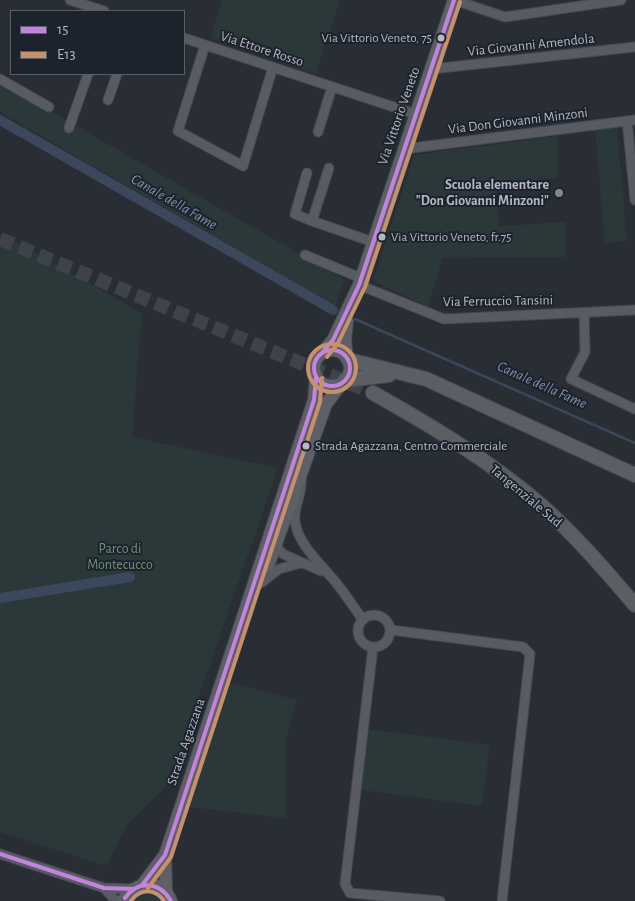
<!DOCTYPE html>
<style>
body{margin:0}
#map{position:relative;width:635px;height:901px;overflow:hidden;background:#292d34;font-family:"Alegreya Sans",sans-serif}
canvas{display:block}
.legend{position:absolute;left:10px;top:10px;width:175px;height:65px;box-sizing:border-box;background:#1d232d;border:1px solid #595f69;margin:0;padding:6px 9px;list-style:none;font-size:15px;color:#b3b9c4}
.legend li{display:flex;align-items:center;gap:10px;height:25px}
.legend b{width:25px;border:1px solid #595f69}
</style>
<div id="map">
<canvas width="635" height="901"></canvas>
<ul class="legend">
<li><b style="height:6px;background:#c483df"></b>15</li>
<li><b style="height:6px;background:#c7916a"></b>E13</li>
</ul>
</div>
<script>
const ctx = document.querySelector('canvas').getContext('2d');
ctx.lineJoin = 'round';
function fillPath(path, color) {
  ctx.fillStyle = color;
  ctx.fill(path, 'evenodd');
}
function trace(path, color, width, dash) {
  ctx.strokeStyle = color;
  ctx.lineWidth = width;
  ctx.lineCap = dash ? 'butt' : 'round';
  ctx.setLineDash(dash || []);
  ctx.stroke(path);
}
function drawText(font, color, halo, rows, align = 'center') {
  ctx.font = font + ' "Alegreya Sans",sans-serif';
  ctx.lineWidth = 4;
  ctx.setLineDash([]);
  ctx.textBaseline = 'middle';
  ctx.strokeStyle = halo;
  ctx.fillStyle = color;
  for (const [text, x, y, turn = 0] of rows) {
    ctx.save();
    ctx.translate(x, y);
    ctx.rotate((+turn || 0) * Math.PI / 180);
    ctx.textAlign = isNaN(turn) ? turn : align;
    if (halo) ctx.strokeText(text, 0, 0);
    ctx.fillText(text, 0, 0);
    ctx.restore();
  }
}
fillPath(new Path2D(`
 M222,0h118l-24,74 -106,-36z
 M0,82l345,198 -10,27 -335,-195z
 M617,127l10,114 -22,2 -10,-114z
 M557,136l1,42 -62,5 3,43 66,-4 1,35 -124,1 -14,49 -55,-26 41,-126z
 M0,233l142,80 -10,124 146,31 -109,315 -42,42 -21,41 -106,-34z
 M228,682l69,18 -12,43v75l-97,-11z
 M369,729l121,16 -8,61 -121,-16z
 M145,889l13,3 7,9h-36l4,-6z`), '#2a383a');
trace(new Path2D(`
 M355,319l280,124`), '#3b475b', 2.5);
trace(new Path2D(`
 M0,120l333,190
 M0,598l130,-21`), '#3b475b', 10);
trace(new Path2D(`
 M0,239l373,154`), '#3e424a', 14, [14, 7]);
const minor = new Path2D(`
 M70,0l34,11
 M454,0l51,17 116,-17
 M184,38l231,76
 M205,45l-27,86 65,35 30,-99
 M431,69l204,-22
 M0,79l49,28
 M108,100l9,-26
 M627,121l8,79
 M69,128l19,-54
 M318,132l14,-45
 M404,149l231,-29
 M329,168l-17,53 61,21
 M307,173l-12,41 17,7
 M305,255l56,23
 M359,285l85,34 191,-9
 M584,313l1,39 -14,27 64,30
 M301,479c2,15 -8,27 -6,42 3,23 23,40 38,58 11,13 20,27 30,41
 M273,543l10,11 38,17
 M261,583l18,-14 22,-6
 M358 631a16 16 0 1 1 32 0a16 16 0 1 1-32 0Z
 M391,630l132,17 7,7 -28,247
 M373,647l-28,237 5,9 90,8
 M0,854l104,34 29,1
 M104,888l12,13`);
const secondary = new Path2D(`
 M314 368a18 18 0 1 1 36 0a18 18 0 1 1-36 0Z
 M322,353l11,-13 26,-55 95,-285
 M347,358l-2,-18 2,-19
 M268,566l58,-162 16,-21
 M165,855l1,37
 M143,884l22,-29 149,-455 2,-23
 M123,901c11,-20 39,-24 48,0`);
const primary = new Path2D(`
 M349,360l77,19 209,96
 M345,380l44,-5
 M373,393c59,33 117,68 168,112 35,31 64,65 94,100`);
trace(minor, '#46494f', 11);
trace(secondary, '#46494f', 14);
trace(primary, '#464951', 16);
trace(minor, '#585b62', 9);
trace(secondary, '#5d6066', 12);
trace(primary, '#5b5e63', 14);
trace(new Path2D(`
 M314 368a18 18 0 1 1 36 0a18 18 0 1 1-36 0Z
 M322,353l11,-13 26,-55 95,-285
 M0,854l104,34 29,1
 M143,884l22,-29 149,-455 2,-23
 M125,898c13,-19 35,-16 46,3`), '#c483df', 4);
trace(new Path2D(`
 M308 368a24 24 0 1 1 48 0a24 24 0 1 1-48 0Z
 M327,357l11,-14 27,-56 95,-285
 M148,888l23,-31 149,-455 2,-24
 M131,901c9,-13 24,-13 33,0`), '#c7916a', 4);
for (const [x, y, r, color] of [
 [441,38,4.5,"#b3b9c4"],
 [559,193,5,"#838892"],
 [382,237,4.5,"#b3b9c4"],
 [306,446,4.5,"#b3b9c4"]
]) {
  const dot = new Path2D();
  dot.arc(x, y, r, 0, 2 * Math.PI);
  ctx.fillStyle = color;
  ctx.fill(dot);
  trace(dot, '#1d232d', 2);
}
drawText('13px', '#b3b9c4', '#1d232d', [
 ["Via Vittorio Veneto, 75",432,38,"right"],
 ["Via Vittorio Veneto, fr.75",391,237],
 ["Strada Agazzana, Centro Commerciale",315,446]
], 'left');
drawText('14px', '#b3b9c4', '#1d232d', [
 ["Via Giovanni Amendola",531,45,-6],
 ["Via Ettore Rosso",262,49,18],
 ["Via Vittorio Veneto",399,116,-71],
 ["Via Don Giovanni Minzoni",518,121,-7],
 ["Via Ferruccio Tansini",498,301,-1],
 ["Tangenziale Sud",526,496,40],
 ["Strada Agazzana",186,742,-71]
]);
drawText('bold 14px', '#b3b9c4', '#1d232d', [
 ["Scuola elementare",549,185],
 ["\"Don Giovanni Minzoni\"",549,201]
], 'right');
drawText('14px', '#6d9277', '#1d232d', [
 ["Parco di",120,549],
 ["Montecucco",120,565]
]);
drawText('italic 15px', '#7f8fa9', '#1d232d', [
 ["Canale della Fame",174,202,30],
 ["Canale della Fame",542,385,24]
]);
</script>
